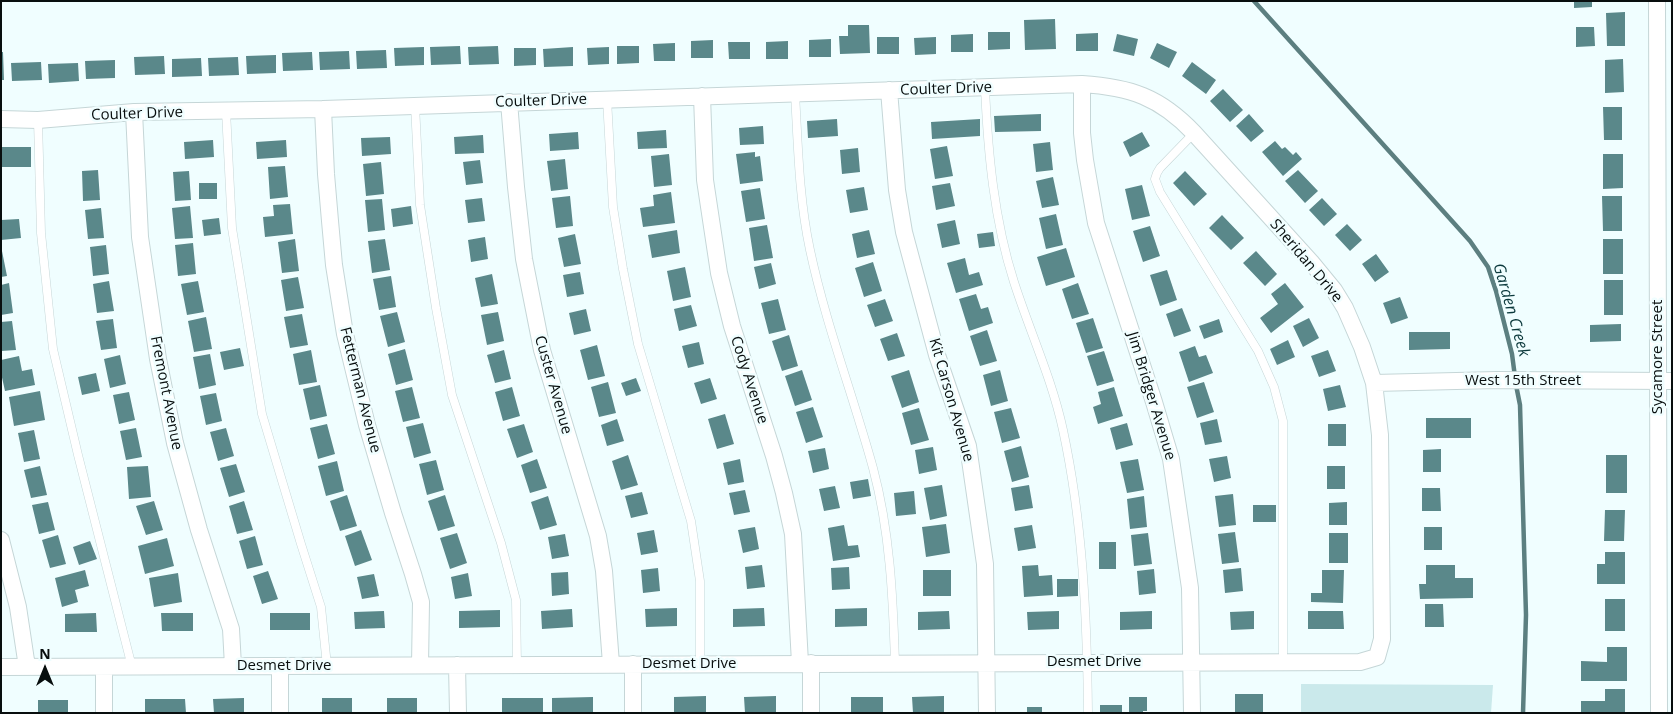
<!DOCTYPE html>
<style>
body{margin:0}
#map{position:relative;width:1673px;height:714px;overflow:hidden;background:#f0feff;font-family:"Open Sans",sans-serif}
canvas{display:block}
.frame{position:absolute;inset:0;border:2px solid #080e0e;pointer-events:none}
.north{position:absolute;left:20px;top:644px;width:50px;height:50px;-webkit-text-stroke:4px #f0feff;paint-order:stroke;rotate:0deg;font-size:14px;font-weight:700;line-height:20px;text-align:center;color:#080e0e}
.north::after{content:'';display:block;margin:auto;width:18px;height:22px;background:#080e0e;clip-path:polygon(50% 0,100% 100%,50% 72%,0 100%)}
</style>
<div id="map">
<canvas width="1673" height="714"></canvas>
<div class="frame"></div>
<div class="north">N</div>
</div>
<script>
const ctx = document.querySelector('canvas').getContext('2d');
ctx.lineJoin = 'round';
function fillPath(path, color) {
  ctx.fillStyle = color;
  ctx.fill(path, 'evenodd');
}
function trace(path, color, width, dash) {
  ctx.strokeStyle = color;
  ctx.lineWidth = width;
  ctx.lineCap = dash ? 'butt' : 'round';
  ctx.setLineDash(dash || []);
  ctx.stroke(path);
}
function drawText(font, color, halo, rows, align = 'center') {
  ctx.font = font + ' "Open Sans",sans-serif';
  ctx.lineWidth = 5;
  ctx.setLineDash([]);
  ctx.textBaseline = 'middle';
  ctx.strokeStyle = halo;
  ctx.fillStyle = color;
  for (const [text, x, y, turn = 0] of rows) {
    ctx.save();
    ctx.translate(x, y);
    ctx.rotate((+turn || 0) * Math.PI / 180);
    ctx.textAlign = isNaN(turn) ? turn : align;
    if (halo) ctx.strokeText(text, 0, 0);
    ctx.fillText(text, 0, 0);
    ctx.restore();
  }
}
fillPath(new Path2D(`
 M1301,684l192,1 -2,28h-190z`), '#cae9eb');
trace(new Path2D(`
 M1254,1l216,240 18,26 8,24 16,63 3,23
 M1516,385l4,20 6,210 -3,98`), '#5c7f80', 4.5);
fillPath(new Path2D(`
 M1574,1h18v6l-18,1z
 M1625,12v34h-18l-1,-33z
 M1055,19l1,30 -31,1 -1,-30z
 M848,25h21l1,28 -30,1 -1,-18h9z
 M1576,27h18l1,19 -19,1z
 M988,32h22v17l-22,1z
 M1098,33v18h-22v-17z
 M973,34v18h-22v-17z
 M1117,34l21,5 -4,17 -21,-5z
 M877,37h22v17h-22z
 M936,37v17l-21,1 -1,-17z
 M831,39v18h-22v-17z
 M713,40v18h-22v-17z
 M788,41v18h-22v-17z
 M728,42h22v17h-21z
 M675,43v18h-21l-1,-17z
 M1157,43l20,9 -8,16 -19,-10z
 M460,46l1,18 -30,1 -1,-18z
 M498,46l1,18 -30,1 -1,-18z
 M617,46h22v17l-22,1z
 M424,47v18l-29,1 -1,-18z
 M573,47v19l-29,1 -1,-18z
 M609,47v17l-21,1 -1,-17z
 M514,48h22v17l-22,1z
 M386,50l1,18 -30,1 -1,-18z
 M349,51l1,18 -30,1 -1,-18z
 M1,52h2l1,28h-3z
 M312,52l1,18 -30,1 -1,-18z
 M276,55v18l-29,1 -1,-18z
 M164,56l1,18 -30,1 -1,-18z
 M238,57l1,18 -30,1 -1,-18z
 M201,58l1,18 -30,1v-18z
 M1623,59l1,33 -19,1v-33z
 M115,60v18l-29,1 -1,-18z
 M41,62l1,18 -30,1 -1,-18z
 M1192,62l24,18 -10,14 -24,-18z
 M78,63l1,18 -30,2 -1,-19z
 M1223,89l20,21 -13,12 -20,-21z
 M1603,107h19v33h-18z
 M1041,114v17l-46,1 -1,-16z
 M1249,114l15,17 -13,11 -15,-16z
 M837,119l1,17 -30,2 -1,-17z
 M980,119v17l-48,3 -1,-17z
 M763,126l1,18 -24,1 -1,-17z
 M666,130l1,18 -29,1 -1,-17z
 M578,132l1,17 -29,2 -1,-17z
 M1142,132l8,14 -20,11 -7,-15z
 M483,135l1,18 -29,1 -1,-17z
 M390,137l1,17 -29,2 -1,-18z
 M213,140l1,17 -29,2 -1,-17z
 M286,140l1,17 -30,2 -1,-17z
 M1275,141l7,8 3,-2 8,8 3,-3 6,7 -19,17 -21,-24z
 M1050,142l3,28 -17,2 -3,-28z
 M947,146l6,30 -18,3 -5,-30z
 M1,147h30v20h-30z
 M858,148l2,24 -18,2 -2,-24z
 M755,152v5l5,-1 3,25 -23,3 -4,-30z
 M669,154l3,31 -18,2 -3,-31z
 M1603,154h20v34l-20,1z
 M565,159l3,30 -17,2 -4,-30z
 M480,160l3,23 -17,2 -3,-23z
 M381,162l3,32 -18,2 -3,-32z
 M285,166l3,31 -18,2 -2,-32z
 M98,170l2,30 -17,1 -1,-30z
 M1298,170l20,21 -13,12 -20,-22z
 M189,171l2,29 -16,1 -2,-29z
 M1185,171l22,23 -13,12 -21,-23z
 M1053,177l6,28 -17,3 -6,-27z
 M199,183h18v16h-18z
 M950,183l5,23 -19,4 -4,-24z
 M1142,185l8,31 -18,4 -7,-31z
 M864,187l4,23 -18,3 -4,-23z
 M760,188l5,31 -19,3 -5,-31z
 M671,192l4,31 -32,4 -3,-19 14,-2 -1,-11z
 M570,196l3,30 -17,2 -4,-30z
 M1602,196h20v35h-19z
 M482,198l3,23 -17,2 -3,-23z
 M1322,198l15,16 -13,12 -15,-16z
 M382,199l3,31 -17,2 -3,-32z
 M290,204l3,30 -28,3 -2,-20 11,-1 -1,-11z
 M190,206l3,32 -18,1 -3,-31z
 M411,206l2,18 -20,3 -2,-18z
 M101,208l3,30 -16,1 -3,-29z
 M1056,214l7,31 -17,4 -7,-31z
 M1222,215l22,23 -13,12 -22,-22z
 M219,218l2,16 -17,2 -2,-16z
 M19,219l2,19 -20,2v-20z
 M955,220l5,24 -18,4 -5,-24z
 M1347,224l15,16 -12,11 -15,-16z
 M767,225l6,33 -19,3 -5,-33z
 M1150,226l10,30 -17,6 -10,-31z
 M677,230l3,23 -28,5 -4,-23z
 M869,230l6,24 -18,4 -5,-24z
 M993,232l2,14 -16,2 -2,-14z
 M575,234l6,30 -17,3 -6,-29z
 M485,237l3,22 -17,3 -3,-22z
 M295,239l4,32 -17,2 -4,-31z
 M385,239l5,31 -18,3 -4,-32z
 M1603,239h20v35h-20z
 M193,243l3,31 -18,2 -3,-31z
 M106,245l3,29 -16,2 -3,-29z
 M1,246l6,30 -6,1z
 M1066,248l9,29 -29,9 -9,-29z
 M1256,251l21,23 -12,12 -22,-23z
 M1376,254l13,18 -14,10 -13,-18z
 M965,258l4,17 10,-3 4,13 -27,8 -9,-30z
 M873,262l9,29 -18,6 -9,-29z
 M771,263l5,21 -17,5 -5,-22z
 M685,267l6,30 -18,4 -6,-30z
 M1167,270l10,30 -17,6 -10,-31z
 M580,272l4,22 -17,3 -4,-22z
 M492,274l6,30 -17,3 -6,-29z
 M391,276l5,31 -17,3 -6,-31z
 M298,277l6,31 -18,3 -5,-31z
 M1604,280h19v35h-19z
 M109,281l5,30 -17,2 -4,-29z
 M198,281l6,31 -17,3 -6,-31z
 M9,283l4,30 -12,2v-30z
 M1078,283l11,31 -17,5 -10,-30z
 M1285,283l19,24 -33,26 -11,-15 18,-14 -7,-10z
 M976,294l5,15 7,-2 5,16 -24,8 -10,-32z
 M1400,297l8,21 -17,6 -8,-21z
 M778,299l8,31 -17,4 -8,-31z
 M885,299l8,22 -18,6 -8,-22z
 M691,305l6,21 -18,5 -5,-22z
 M1182,308l9,23 -17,6 -8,-23z
 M586,309l5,22 -17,4 -5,-22z
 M397,312l8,30 -17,5 -8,-31z
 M498,312l6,29 -17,4 -6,-30z
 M302,314l6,31 -18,3 -6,-31z
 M206,317l6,32 -18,3 -6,-31z
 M1093,318l10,30 -17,5 -10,-30z
 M1309,318l10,20 -16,9 -10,-21z
 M113,319l4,29 -16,2 -5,-29z
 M1219,319l4,13 -19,7 -5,-13z
 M12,321l4,29 -15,1v-29z
 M1621,324v17l-31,1v-17z
 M987,330l10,31 -17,5 -10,-30z
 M1409,332h41v17l-41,1z
 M897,333l8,23 -17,5 -8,-22z
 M789,335l9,31 -16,5 -10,-30z
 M1288,340l7,17 -18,8 -7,-16z
 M699,342l5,22 -16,4 -6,-22z
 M597,345l8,31 -17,4 -8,-30z
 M1195,346l4,11 7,-2 7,18 -24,9 -10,-30z
 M240,348l4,18 -20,4 -4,-18z
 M405,349l8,31 -17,5 -8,-31z
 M311,350l6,32 -18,3 -6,-31z
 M504,350l7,29 -16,4 -8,-28z
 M1328,350l8,21 -17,6 -8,-21z
 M1104,351l10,30 -17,5 -10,-30z
 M210,354l6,31 -17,4 -6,-32z
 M120,355l6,29 -16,4 -6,-29z
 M19,356l3,15 10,-2 3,16 -30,6 -4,-18v-13z
 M802,370l10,30 -17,6 -10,-30z
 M909,370l10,32 -17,6 -11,-32z
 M1000,370l8,31 -17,5 -8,-31z
 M96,373l4,18 -18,4 -4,-18z
 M636,378l5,13 -15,5 -5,-13z
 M710,378l7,21 -16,5 -7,-21z
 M608,382l8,31 -17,4 -8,-30z
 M1204,382l10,30 -17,6 -10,-31z
 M320,385l7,31 -17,4 -7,-31z
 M1340,385l6,22 -18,4 -5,-22z
 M412,387l8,31 -17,4 -8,-31z
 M512,387l8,29 -17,5 -8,-29z
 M1114,387l9,29 -25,8 -5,-17 8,-3 -3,-12z
 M40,391l5,29 -31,6 -5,-29z
 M129,392l6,28 -16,4 -6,-29z
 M216,393l6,28 -16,4 -6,-29z
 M813,407l10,30 -17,6 -10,-31z
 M919,408l10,32 -18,5 -9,-32z
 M1011,408l9,30 -18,5 -8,-31z
 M725,414l9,30 -17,5 -9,-30z
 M1426,418h45v20h-45z
 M617,419l7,22 -17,5 -6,-21z
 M1217,419l5,23 -17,3 -5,-22z
 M423,423l8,30 -17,5 -8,-31z
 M1127,423l6,22 -17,5 -6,-22z
 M327,424l8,30 -17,5 -8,-31z
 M524,424l9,28 -16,6 -10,-29z
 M1328,424h18v22h-18z
 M136,428l6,29 -16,3 -6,-29z
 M226,428l8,28 -16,5 -8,-29z
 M34,430l6,29 -16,3 -6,-29z
 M1021,446l8,31 -17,5 -8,-31z
 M933,447l4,23 -18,4 -4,-24z
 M825,448l4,21 -16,4 -5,-22z
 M1441,449v23h-18v-22z
 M628,455l10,30 -17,5 -9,-29z
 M1606,455h21v38h-21z
 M1227,456l4,22 -17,4 -5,-23z
 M537,459l10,29 -17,5 -9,-28z
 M740,459l4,23 -16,3 -5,-22z
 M1138,459l6,31 -17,3 -7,-31z
 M436,460l8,30 -17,5 -8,-31z
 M337,461l7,30 -18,5 -8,-30z
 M236,464l9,28 -16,5 -9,-29z
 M40,466l7,29 -16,3 -7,-28z
 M148,466l3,31 -22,2 -2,-32z
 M1327,466h18v23h-18z
 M868,479l3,17 -18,3 -3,-17z
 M942,485l5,31 -17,4 -6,-32z
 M1029,485l4,23 -18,3 -4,-23z
 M835,486l5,22 -16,3 -5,-22z
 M1422,488h18l1,23h-19z
 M745,490l5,22 -16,3 -5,-22z
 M914,491l2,23 -20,2 -2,-23z
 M642,492l6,22 -17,4 -6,-22z
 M1233,494l3,31 -17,2 -4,-31z
 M347,495l10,31 -17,5 -10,-30z
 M445,495l10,31 -17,5 -10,-30z
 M548,496l9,29 -17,5 -9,-28z
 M1144,496l3,31 -17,2 -3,-30z
 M154,501l9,29 -17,5 -10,-29z
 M244,501l9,29 -16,4 -8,-28z
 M48,502l7,28 -16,4 -7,-29z
 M1347,502v23h-18v-22z
 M1253,505h23v17h-23z
 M1605,510h20l-1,31h-20z
 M946,524l4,29 -24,4 -4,-30z
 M844,525l4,21 10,-1 2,12 -27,4 -5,-33z
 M1032,525l4,23 -18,3 -4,-23z
 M755,527l4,22 -16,4 -5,-23z
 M1424,527h18v23h-18z
 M361,530l11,30 -17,6 -10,-30z
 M654,530l4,22 -17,3 -4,-22z
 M1235,532l4,30 -17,2 -4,-30z
 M457,533l10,30 -17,6 -10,-31z
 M1148,533l4,31 -18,2 -3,-31z
 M1329,533h19v30h-19z
 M565,534l4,22 -17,3 -4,-22z
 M58,535l8,29 -16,4 -8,-28z
 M255,536l8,29 -16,4 -8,-28z
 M167,538l7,28 -29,8 -7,-28z
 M90,541l7,18 -18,6 -6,-18z
 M1099,542h17v27h-17z
 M1605,552h20v32h-28v-20h8z
 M762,565l3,22 -18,2 -2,-22z
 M1038,565l1,11 13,-1 1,20 -29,2 -2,-31z
 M1426,565h29v13h18v20l-53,1 -1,-15h7z
 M849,567l1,22 -18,1 -1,-22z
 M658,568l2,23 -17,2 -2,-23z
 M1241,568l2,23 -18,2 -2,-23z
 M1154,569l2,24 -17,2 -2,-24z
 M85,570l4,16 -14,4 3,12 -16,5 -7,-29z
 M923,570h28v26h-28z
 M1322,570h22l-1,33 -32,-1v-9h11z
 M268,571l10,28 -16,5 -9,-28z
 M568,572l1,22 -17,2 -1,-23z
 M178,573l4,29 -28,5 -5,-29z
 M468,573l4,23 -17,3 -4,-22z
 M374,574l5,22 -17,3 -5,-22z
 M1057,579h21v17l-21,1z
 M1605,599h20v32h-20z
 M1425,604h18l1,23h-19z
 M677,608v18l-31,1 -1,-18z
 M764,608l1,18 -32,1v-18z
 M867,608v18l-32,1v-18z
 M572,609l1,18 -31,2 -1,-18z
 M500,610v17l-41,1v-17z
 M384,611l1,17 -30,1 -1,-17z
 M949,611l1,18 -32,1v-18z
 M1059,611v18l-31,1 -1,-18z
 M1152,611v18l-32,1v-18z
 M1254,611v18l-23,1 -1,-18z
 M1308,611h35l1,18h-36z
 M96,613l1,19h-32v-18z
 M161,613h32v18h-31z
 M270,613h40v17h-40z
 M1607,647h20v34h-46v-20l26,1z
 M1605,689h20v24h-44v-12h24z
 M1235,694h28v19h-28z
 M706,696v17h-32v-16z
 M776,696v17h-31l-1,-16z
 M944,696v17h-31l-1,-16z
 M593,697v16h-41v-15z
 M851,697h32v16h-32z
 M1129,697h18v14h-4v2h-14z
 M244,698v15h-30l-1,-14z
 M322,698h30v15h-30z
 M387,698h30v15h-30z
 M502,698h41v15h-41z
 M145,699h40l1,14h-41z
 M38,700h30v13h-30z
 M1100,705h22v8h-22z
 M1027,707h15v6h-15z`), '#5a888a');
const lane = new Path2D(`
 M985,88c3,65 9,132 29,194 16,50 38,97 49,148 20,93 24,188 25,283
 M795,93c3,53 4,106 15,157 16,75 43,145 63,218 17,63 20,130 22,195
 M607,99l6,108 10,62 15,75 53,177 9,60v83
 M415,105l5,100 16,103 16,87 49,148 15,57 1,65
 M226,111l6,117 30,186 39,130 20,63 6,59
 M38,120l3,113 12,116 25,106 54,212
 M1194,133l-34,35 -3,5 -2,6 5,13 98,159 16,36 9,34v241`);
const street = new Path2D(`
 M1657,1l2,712
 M1082,84v49l3,27 11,63 58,179 17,57 19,129 2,125
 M889,90l8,100 7,42 33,123 31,91 17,118 2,149
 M702,96l3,84 14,93 13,53 42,130 10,37 9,41 7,129
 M509,102l7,85 8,72 18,91 56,186 6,35 7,93
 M323,109l3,65 4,47 4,44 11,69 22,91 26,88 20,61 8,28 -1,63
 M134,112l6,125 18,122 17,84 24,87 32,99 2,37
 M1,119l37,1 96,-8 189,-3 759,-25c48,3 78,13 112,49l117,129 23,28 11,18 17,39 12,36 6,52 2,204 -5,18 -17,5 -1359,5
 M1374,383l123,-3 175,1
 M1,540l17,67 9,60
 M811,663v50
 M633,664v49
 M457,665l1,48
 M280,666v47
 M104,667v46`);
trace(lane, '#c5d6d7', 9);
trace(street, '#c5d6d7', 18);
trace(lane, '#fff', 8);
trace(street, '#fff', 16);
drawText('15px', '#080e0e', '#f0feff', [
 ["Coulter Drive",946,89,-2],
 ["Coulter Drive",541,101,-2],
 ["Coulter Drive",137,114,-2],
 ["Sheridan Drive",1306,261,50],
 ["Sycamore Street",1658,357,-90],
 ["Cody Avenue",749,380,72],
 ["West 15th Street",1523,381],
 ["Custer Avenue",553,385,74],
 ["Fetterman Avenue",360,390,76],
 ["Fremont Avenue",166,393,79],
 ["Jim Bridger Avenue",1151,396,73],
 ["Kit Carson Avenue",951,400,74],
 ["Desmet Drive",1094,662],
 ["Desmet Drive",689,664],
 ["Desmet Drive",284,666]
]);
drawText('italic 16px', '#0b393c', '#f0feff', [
 ["Garden Creek",1511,310,74]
]);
</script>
